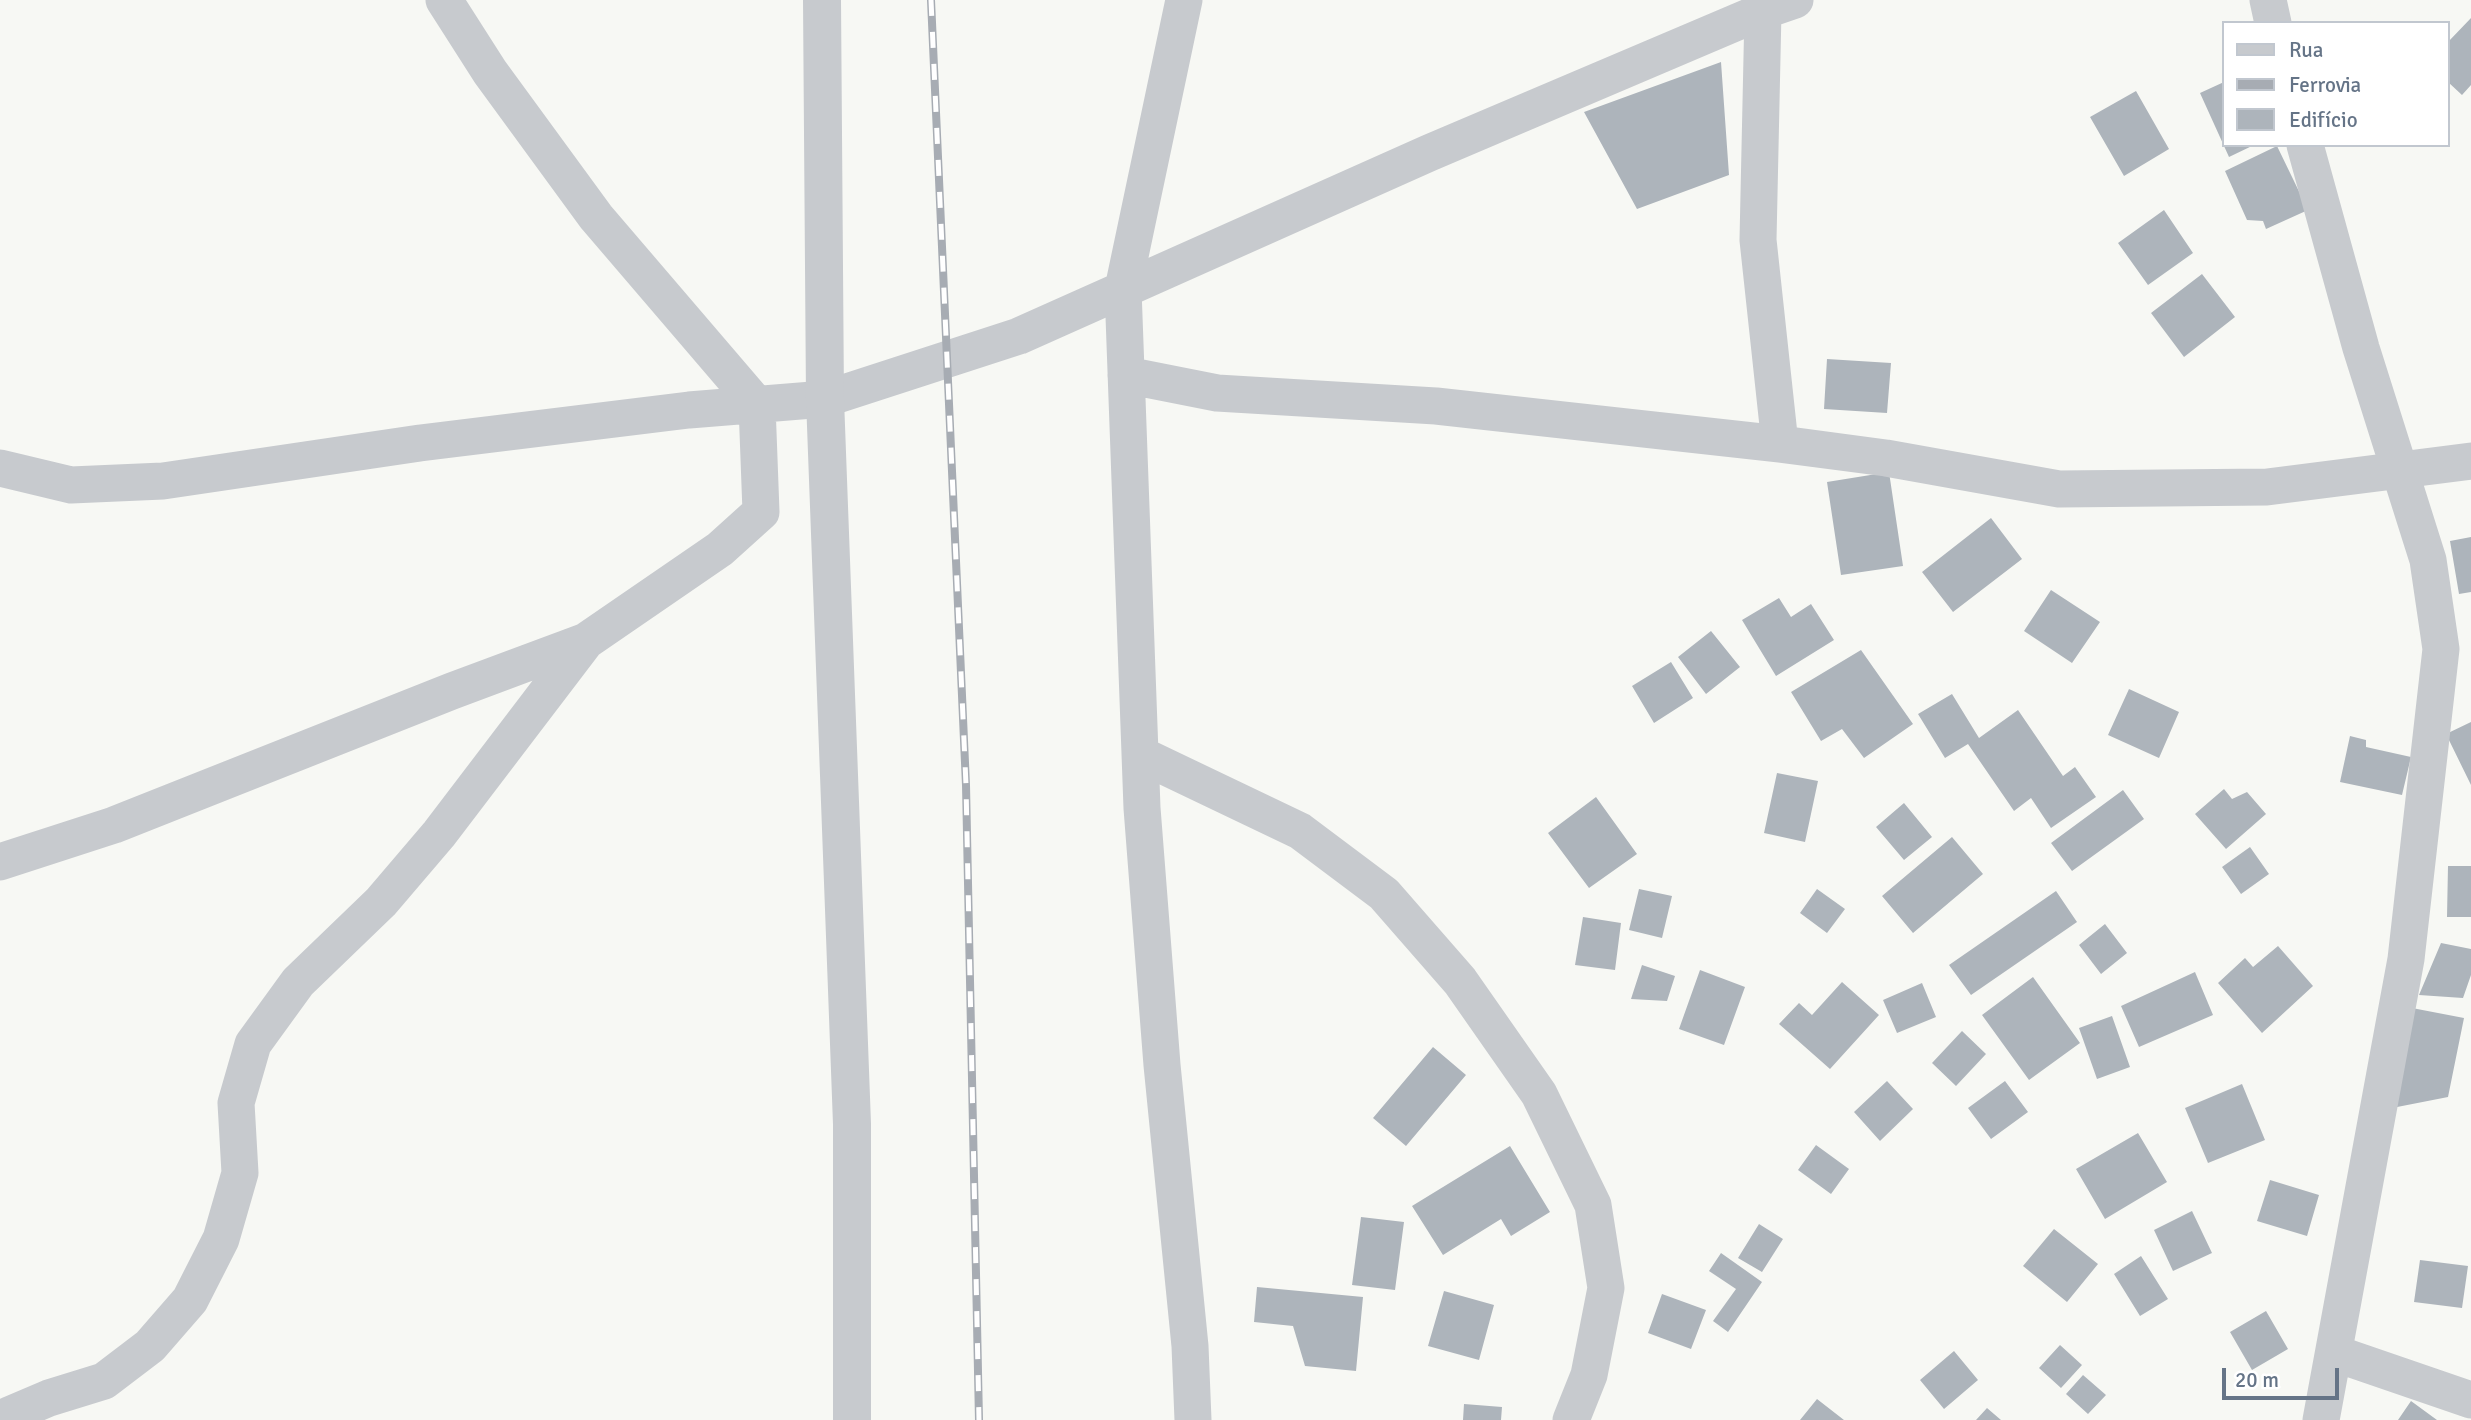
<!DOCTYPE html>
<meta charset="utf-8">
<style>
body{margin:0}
#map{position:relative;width:2471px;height:1420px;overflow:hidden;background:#f7f8f4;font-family:Signika,sans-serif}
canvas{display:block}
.legend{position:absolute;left:2222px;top:21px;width:228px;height:126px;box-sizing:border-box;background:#fff;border:2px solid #c1c7cf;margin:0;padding:9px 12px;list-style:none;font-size:21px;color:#657487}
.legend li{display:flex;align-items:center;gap:14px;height:35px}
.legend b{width:35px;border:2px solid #c1c7cf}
.scale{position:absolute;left:2222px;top:1368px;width:117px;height:32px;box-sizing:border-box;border:4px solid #657487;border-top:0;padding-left:9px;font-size:21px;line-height:24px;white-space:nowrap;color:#657487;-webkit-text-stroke:5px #fff;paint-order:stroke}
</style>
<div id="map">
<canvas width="2471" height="1420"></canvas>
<ul class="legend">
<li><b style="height:9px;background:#c7cace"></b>Rua</li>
<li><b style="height:9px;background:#a7acb3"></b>Ferrovia</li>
<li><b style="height:19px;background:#adb4bb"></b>Edifício</li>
</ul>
<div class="scale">20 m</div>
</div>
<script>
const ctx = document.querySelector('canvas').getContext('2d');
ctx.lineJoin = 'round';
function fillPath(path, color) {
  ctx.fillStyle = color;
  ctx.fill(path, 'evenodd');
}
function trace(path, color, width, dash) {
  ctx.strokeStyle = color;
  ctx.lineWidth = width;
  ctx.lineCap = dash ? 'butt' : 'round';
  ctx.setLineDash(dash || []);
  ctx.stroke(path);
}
fillPath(new Path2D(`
 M2471,18v67l-9,10 -14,-13v-40z
 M1721,62l8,113 -92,34 -53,-97z
 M2224,82v63h30l-25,12 -29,-64z
 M2136,91l33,58 -45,27 -34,-59z
 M2277,146l31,64 -42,19 -3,-8 -16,-1 -22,-49z
 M2164,210l29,43 -45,32 -30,-42z
 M2202,274l33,43 -51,40 -33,-44z
 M1827,359l64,4 -4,50 -63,-4z
 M1889,472l14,94 -62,9 -14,-93z
 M1991,518l31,41 -69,53 -31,-40z
 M2471,537v55l-12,2 -9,-53z
 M2051,590l49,32 -28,41 -48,-32z
 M1779,598l12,19 20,-13 23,36 -58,36 -34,-56z
 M1711,631l29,36 -34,27 -28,-37z
 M1861,650l52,74 -49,34 -22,-29 -21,12 -30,-49z
 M1671,662l22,36 -39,25 -22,-37z
 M2129,689l50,23 -20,46 -51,-23z
 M1952,694l27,44 39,-28 45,66 12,-9 21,30 -45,31 -20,-30 -17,13 -46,-67 -23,14 -27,-44z
 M2471,722v63l-25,-51z
 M2350,736l16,4v7l45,10 -9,38 -62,-13z
 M1777,773l41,8 -13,61 -41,-9z
 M2224,789l8,10 15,-7 19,22 -40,35 -31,-35z
 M2123,790l21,29 -72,52 -21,-28z
 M1596,797l41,57 -48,34 -41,-55z
 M1904,803l28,34 -28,23 -28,-33z
 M1952,837l31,37 -70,59 -31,-37z
 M2250,847l19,27 -28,20 -19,-27z
 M2448,866h23v51h-24z
 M1639,889l33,7 -10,42 -33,-8z
 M1817,889l28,20 -18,24 -27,-20z
 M2056,891l21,31 -106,73 -22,-30z
 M1583,917l38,6 -6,47 -40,-5z
 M2105,924l22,29 -26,21 -22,-29z
 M2441,943l30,6v26l-8,23 -44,-3z
 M2278,946l35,40 -51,47 -44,-50 27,-25 8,9z
 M1642,965l33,11 -8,25 -36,-2z
 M1700,970l45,17 -21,58 -45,-16z
 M2195,972l18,43 -74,32 -18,-41z
 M2033,977l47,66 -51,37 -47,-65z
 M1842,982l37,33 -49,54 -51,-45 20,-21 13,12z
 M1922,983l14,34 -39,16 -14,-33z
 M2412,1008l52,10 -16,79 -56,11z
 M2112,1016l18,51 -33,12 -18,-51z
 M1962,1031l24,23 -30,32 -24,-23z
 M1433,1047l33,28 -60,71 -33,-28z
 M1887,1081l26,28 -33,32 -26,-29z
 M2005,1081l23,31 -37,27 -23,-31z
 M2242,1084l23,56 -57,23 -23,-55z
 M2138,1133l29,49 -62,37 -29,-50z
 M1816,1145l33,24 -18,25 -33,-24z
 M1510,1146l40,66 -39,24 -10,-17 -58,36 -31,-49z
 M2270,1180l49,15 -12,41 -50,-15z
 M2192,1211l20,42 -39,18 -19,-41z
 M1361,1217l43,5 -9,68 -43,-5z
 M1759,1224l24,15 -21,33 -24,-14z
 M2054,1229l44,35 -31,38 -44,-36z
 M1721,1253l41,29 -34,50 -15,-11 23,-32 -27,-18z
 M2141,1256l27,43 -28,17 -26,-42z
 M2420,1260l48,6 -6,42 -48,-6z
 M1257,1287l106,10 -7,74 -51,-5 -12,-40 -39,-4z
 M1444,1291l50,14 -15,55 -51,-14z
 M1662,1294l44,16 -15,39 -43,-16z
 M2266,1311l22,38 -36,21 -22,-38z
 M2060,1345l22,20 -21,23 -22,-20z
 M1954,1351l24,29 -34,29 -24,-29z
 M2083,1375l23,20 -18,19 -22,-20z
 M1817,1399l27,21h-44z
 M2411,1401l26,19h-39z
 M1464,1404l38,3 -1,13h-38z
 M1987,1408l14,12h-25z`), '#adb4bb');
trace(new Path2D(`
 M1184,0l-61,289 19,519 20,257 28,281 3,74
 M2268,0l5,23
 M1763,11l-5,229 22,204
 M2305,145l56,203 67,212 13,89 -35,310 -85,461
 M1126,375l91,18 219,13 344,38 106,14 173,31 208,-2 204,-26
 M0,468l71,17 92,-4 257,-38 269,-33 136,-11 194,-63 410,-183 334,-142 32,-11
 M1141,755l159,76 84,63 76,87 79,113 54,111 13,83 -17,87 -18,45
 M0,862l114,-37 338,-134 134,-50 134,-92 41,-37 -4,-107 -161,-188 -106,-145 -46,-72
 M2334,1353l137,47
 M4,1420l5,-5 40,-17 55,-17 46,-35 40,-46 31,-61 19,-66 -4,-70 17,-59 45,-62 83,-80 58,-68 147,-193`), '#c7cace', 37);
trace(new Path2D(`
 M822,0l3,399 27,725v296`), '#c7cace', 38);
const rail = new Path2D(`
 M931,0l35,785 13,635`);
trace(rail, '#a7acb3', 8);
trace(rail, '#fff', 5, [16]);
</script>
